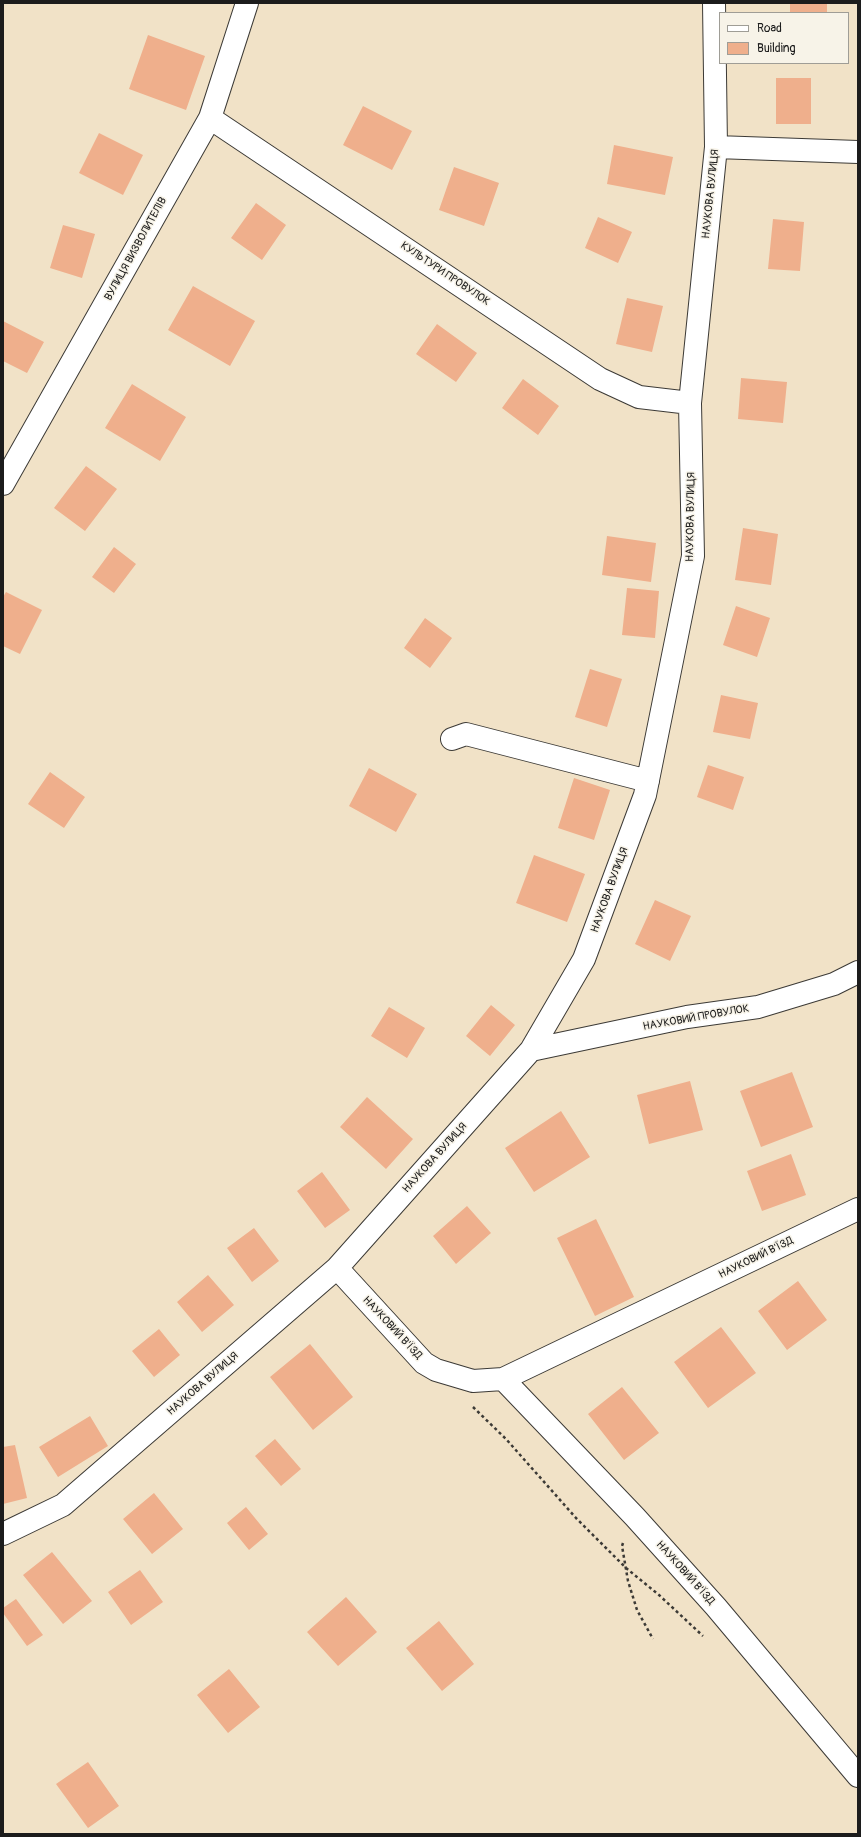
<!DOCTYPE html>
<meta charset="utf-8">
<style>
body{margin:0}
#map{position:relative;width:861px;height:1837px;overflow:hidden;background:#f1e2c7;font-family:Pangolin,sans-serif}
canvas{display:block}
.frame{position:absolute;inset:0;border:4px solid #1c1c1c;pointer-events:none}
.legend{position:absolute;left:719px;top:12px;width:130px;height:52px;box-sizing:border-box;background:#f7f3e8;border:1px solid #9f9d96;margin:0;padding:5px 7px;list-style:none;font-size:12px;color:#1c1c1c}
.legend li{display:flex;align-items:center;gap:8px;height:20px}
.legend b{width:20px;border:1px solid #9f9d96}
</style>
<div id="map">
<canvas width="861" height="1837"></canvas>
<div class="frame"></div>
<ul class="legend">
<li><b style="height:5px;background:#fff"></b>Road</li>
<li><b style="height:11px;background:#efaf8c"></b>Building</li>
</ul>
</div>
<script>
const ctx = document.querySelector('canvas').getContext('2d');
ctx.lineJoin = 'round';
function fillPath(path, color) {
  ctx.fillStyle = color;
  ctx.fill(path, 'evenodd');
}
function trace(path, color, width, dash) {
  ctx.strokeStyle = color;
  ctx.lineWidth = width;
  ctx.lineCap = dash ? 'butt' : 'round';
  ctx.setLineDash(dash || []);
  ctx.stroke(path);
}
function drawText(font, color, halo, rows, align = 'center') {
  ctx.font = font + ' Pangolin,sans-serif';
  ctx.lineWidth = 3;
  ctx.setLineDash([]);
  ctx.textBaseline = 'middle';
  ctx.strokeStyle = halo;
  ctx.fillStyle = color;
  for (const [text, x, y, turn = 0] of rows) {
    ctx.save();
    ctx.translate(x, y);
    ctx.rotate((+turn || 0) * Math.PI / 180);
    ctx.textAlign = isNaN(turn) ? turn : align;
    if (halo) ctx.strokeText(text, 0, 0);
    ctx.fillText(text, 0, 0);
    ctx.restore();
  }
}
fillPath(new Path2D(`
 M790,3h37v10h-37z
 M148,35l57,21 -19,54 -57,-21z
 M776,78h35v46h-35z
 M363,106l49,25 -20,39 -49,-25z
 M99,133l44,22 -20,40 -44,-22z
 M614,145l59,12 -8,38 -58,-11z
 M454,167l45,16 -15,43 -45,-16z
 M256,203l30,22 -24,35 -31,-22z
 M598,217l34,15 -14,31 -33,-15z
 M773,219l31,3 -4,49 -32,-2z
 M63,225l32,9 -13,44 -32,-10z
 M193,286l62,35 -25,45 -62,-36z
 M627,298l36,8 -11,46 -36,-8z
 M3,321l41,21 -17,31 -24,-12z
 M437,324l40,29 -21,29 -40,-28z
 M741,378l46,4 -4,41 -45,-4z
 M523,379l36,27 -21,29 -36,-27z
 M132,384l54,33 -26,44 -55,-33z
 M86,466l31,23 -32,42 -31,-23z
 M743,528l35,6 -7,51 -36,-5z
 M607,536l49,7 -5,39 -49,-7z
 M114,547l22,17 -22,29 -22,-16z
 M627,588l32,3 -4,47 -33,-3z
 M6,592l36,18 -22,44 -17,-8v-49z
 M736,606l34,12 -13,39 -34,-12z
 M425,618l27,20 -22,30 -26,-20z
 M590,669l32,10 -15,48 -32,-10z
 M721,695l37,8 -8,36 -37,-7z
 M708,765l36,12 -11,33 -36,-13z
 M369,768l48,26 -21,38 -47,-26z
 M50,772l35,25 -21,31 -36,-24z
 M574,778l36,12 -16,50 -36,-12z
 M534,855l51,19 -18,48 -51,-19z
 M655,900l36,16 -21,45 -35,-17z
 M491,1005l24,20 -25,31 -24,-20z
 M389,1007l36,21 -18,30 -36,-22z
 M792,1072l21,55 -52,20 -21,-56z
 M690,1081l13,49 -54,14 -12,-49z
 M367,1097l46,42 -27,30 -46,-42z
 M561,1111l29,46 -56,35 -29,-44z
 M791,1154l15,41 -44,16 -15,-40z
 M322,1172l28,38 -25,18 -28,-37z
 M467,1206l24,27 -35,31 -23,-28z
 M596,1219l38,78 -39,19 -38,-78z
 M254,1228l25,33 -27,21 -25,-34z
 M208,1275l26,30 -32,27 -25,-30z
 M798,1281l29,39 -40,30 -29,-39z
 M721,1327l35,46 -48,35 -34,-46z
 M159,1329l21,26 -26,22 -22,-26z
 M310,1344l43,53 -40,33 -43,-53z
 M622,1387l37,46 -35,27 -36,-46z
 M90,1416l18,30 -50,31 -19,-30z
 M275,1439l26,30 -20,17 -26,-30z
 M15,1445l12,53 -24,6v-57z
 M154,1493l29,36 -31,25 -29,-35z
 M246,1507l22,27 -19,16 -22,-27z
 M52,1552l40,49 -29,23 -40,-49z
 M140,1570l23,32 -32,23 -23,-33z
 M346,1597l31,35 -39,34 -31,-34z
 M16,1599l27,36 -16,11 -24,-33v-5z
 M439,1621l35,43 -32,27 -36,-43z
 M229,1669l31,38 -32,26 -31,-38z
 M88,1762l31,44 -31,22 -32,-44z`), '#efaf8c');
const minor = new Path2D(`
 M210,118l390,261 39,18 51,6
 M716,147l142,5
 M3,484l207,-366 37,-115
 M452,739l14,-5 182,47
 M531,1050l156,-33 71,-10 76,-23 24,-12
 M337,1268l87,95 12,7 37,11 30,-2 355,-170
 M503,1379l132,138 81,90 142,169
 M3,1534l60,-29 274,-237 194,-218 53,-91 61,-164 48,-239 -3,-153 26,-256 -2,-144`);
trace(minor, '#3c3a36', 24);
trace(new Path2D(`
 M473,1407l33,32 70,79 50,50 33,27 44,41
 M623,1543l-1,3 6,35 9,29 16,29`), '#3c3a36', 2.5, [3, 3]);
trace(minor, '#fff', 22);
drawText('11px', '#1c1c1c', '#f7f3e8', [
 ["НАУКОВА ВУЛИЦЯ",711,194,-84],
 ["ВУЛИЦЯ ВИЗВОЛИТЕЛІВ",136,249,-61],
 ["КУЛЬТУРИ ПРОВУЛОК",445,274,34],
 ["НАУКОВА ВУЛИЦЯ",691,517,-89],
 ["НАУКОВА ВУЛИЦЯ",610,890,-70],
 ["НАУКОВИЙ ПРОВУЛОК",696,1018,-10],
 ["НАУКОВА ВУЛИЦЯ",435,1158,-48],
 ["НАУКОВИЙ В'ЇЗД",756,1258,-26],
 ["НАУКОВИЙ В'ЇЗД",392,1328,47],
 ["НАУКОВА ВУЛИЦЯ",203,1384,-41],
 ["НАУКОВИЙ В'ЇЗД",685,1573,48]
]);
</script>
